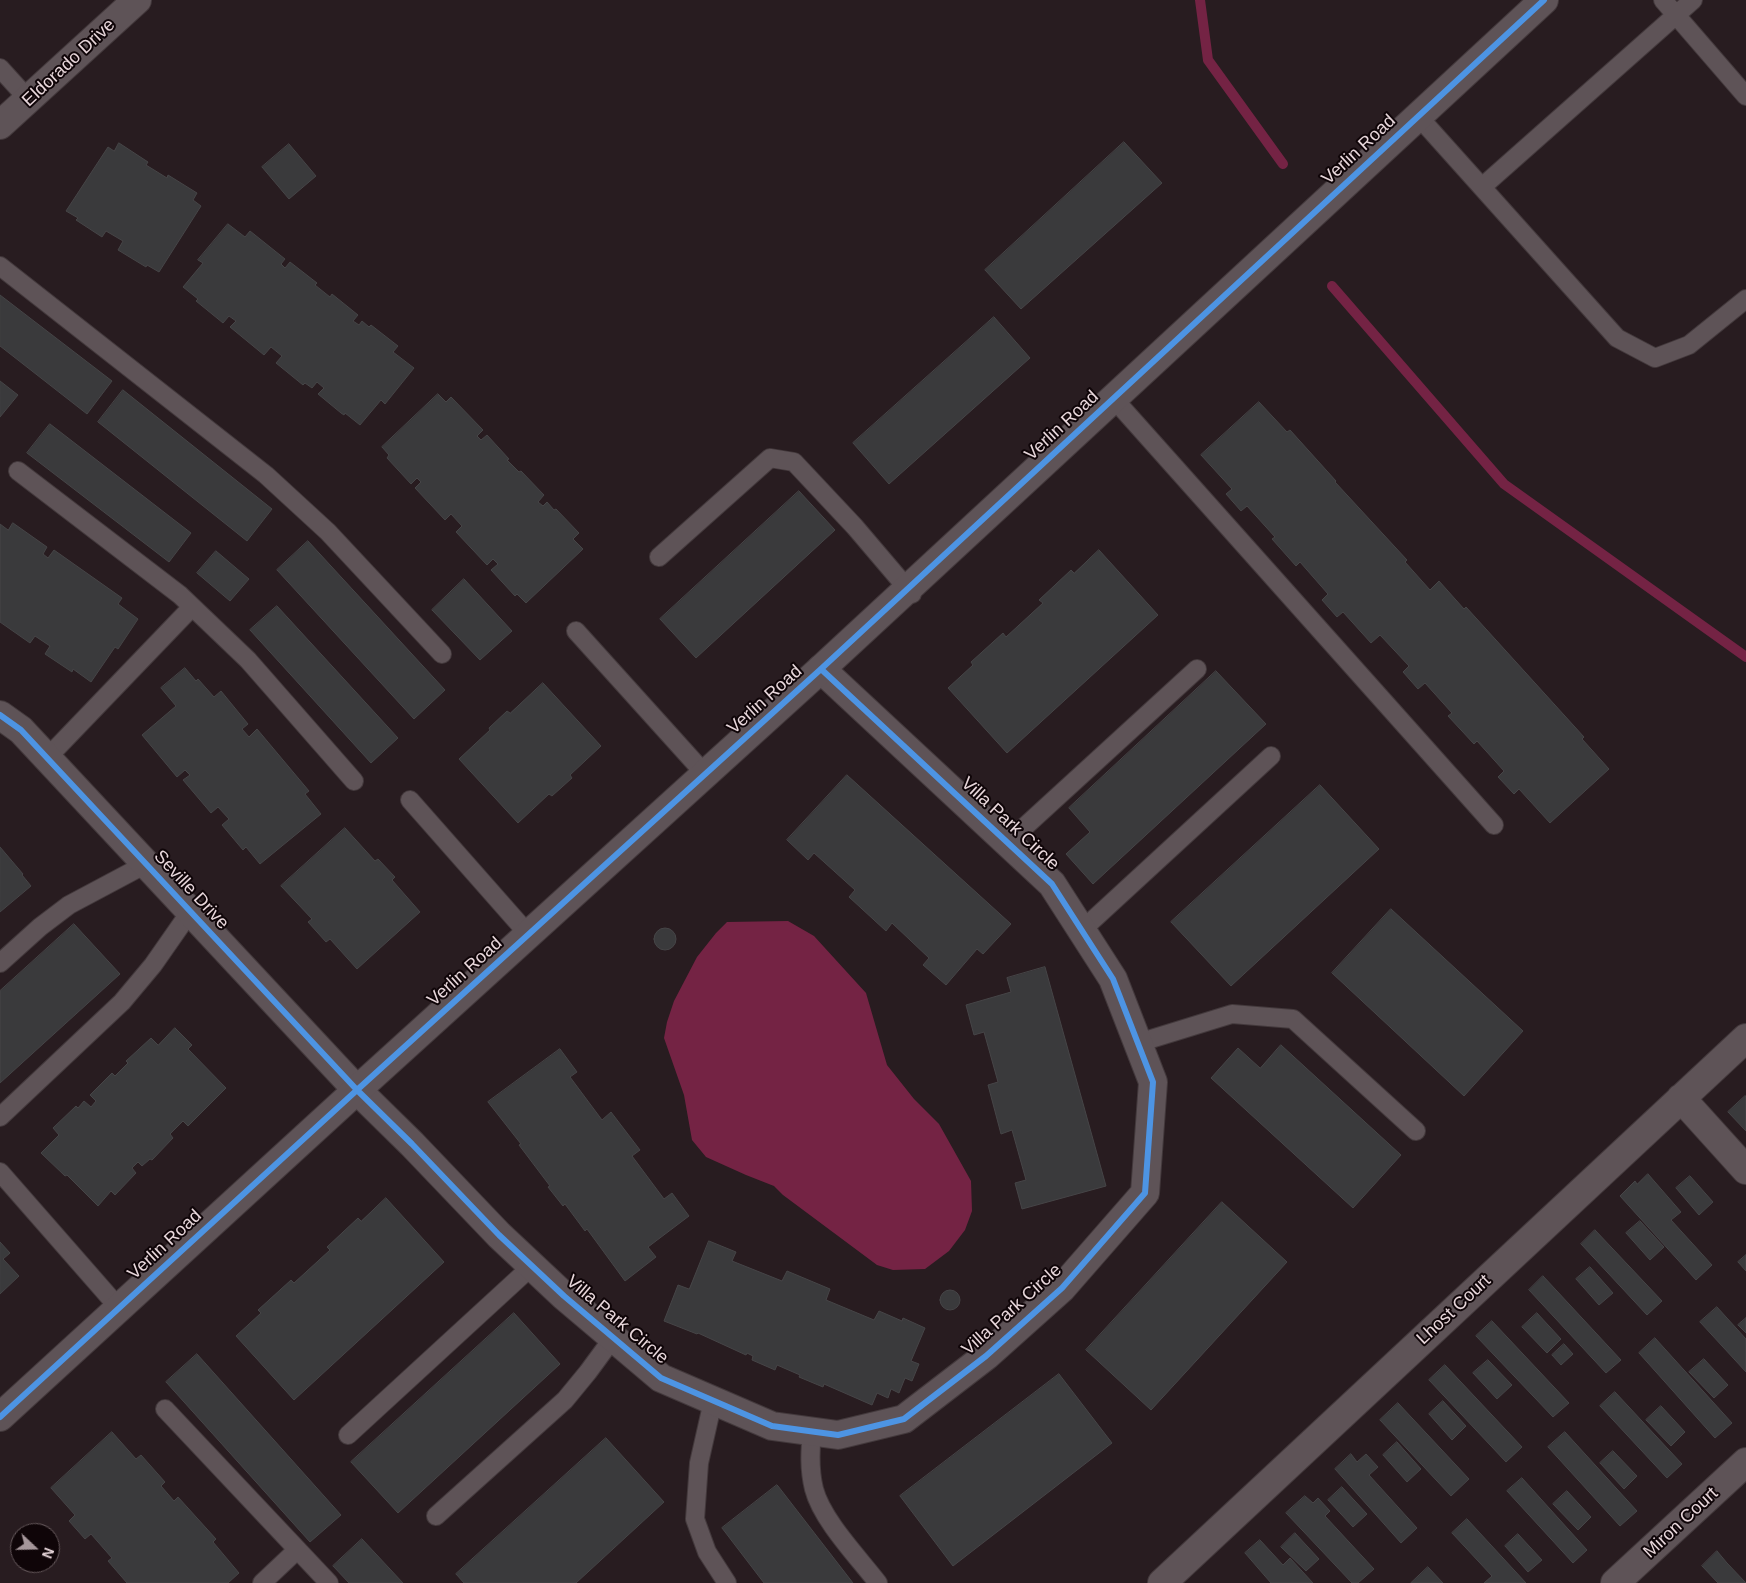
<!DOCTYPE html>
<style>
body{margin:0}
#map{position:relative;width:1746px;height:1583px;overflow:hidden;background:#281c20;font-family:Helvetica,sans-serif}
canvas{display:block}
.north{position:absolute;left:10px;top:1523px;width:50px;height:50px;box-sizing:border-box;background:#0f0508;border:1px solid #66595c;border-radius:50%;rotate:111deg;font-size:14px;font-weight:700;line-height:20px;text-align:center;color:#e8d7db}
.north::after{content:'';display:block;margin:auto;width:18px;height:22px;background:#a5969a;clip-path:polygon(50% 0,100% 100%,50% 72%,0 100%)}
</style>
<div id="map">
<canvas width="1746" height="1583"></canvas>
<div class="north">N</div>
</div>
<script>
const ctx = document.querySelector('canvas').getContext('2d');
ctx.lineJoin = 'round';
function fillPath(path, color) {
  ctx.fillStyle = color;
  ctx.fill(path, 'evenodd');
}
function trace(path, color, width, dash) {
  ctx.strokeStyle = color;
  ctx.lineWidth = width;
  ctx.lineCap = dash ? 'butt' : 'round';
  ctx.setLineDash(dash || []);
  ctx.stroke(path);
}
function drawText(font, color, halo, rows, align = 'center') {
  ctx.font = font + ' Helvetica,sans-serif';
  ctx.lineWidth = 4;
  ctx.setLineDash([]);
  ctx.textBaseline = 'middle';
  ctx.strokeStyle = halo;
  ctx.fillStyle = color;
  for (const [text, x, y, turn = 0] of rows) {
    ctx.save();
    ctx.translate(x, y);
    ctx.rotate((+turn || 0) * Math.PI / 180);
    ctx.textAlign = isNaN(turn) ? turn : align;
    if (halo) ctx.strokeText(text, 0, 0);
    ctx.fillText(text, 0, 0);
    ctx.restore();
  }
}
fillPath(new Path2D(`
 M788,921l26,15 52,57 21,72 27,34 25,25 32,57 1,30 -7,19 -16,21 -24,18 -32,1 -16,-5 -94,-70 -9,-9 -28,-11 -40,-18 -14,-17 -8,-45 -20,-57 3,-16 7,-21 23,-44 19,-24 11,-11z`), '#742344');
trace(new Path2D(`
 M1200,0l8,60 75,104
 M1332,286l172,198 242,173`), '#742344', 10);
const building = new Path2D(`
 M1124,142l38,41 -141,126 -36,-39z
 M119,143l29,19 -2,3 21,13 1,-3 29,18 -4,7 8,6 -42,66 -12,-7 -1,2 -28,-17 5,-9 -17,-10 -4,6 -26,-17 2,-2 -12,-7 42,-64 6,4z
 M289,144l27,32 -27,23 -27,-32z
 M228,224l17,13 5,-6 35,28 -4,5 4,4 5,-6 27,21 -2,2 15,12 2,-3 26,21 -5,6 6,4 3,-4 7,6 2,-2 27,21 -5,6 21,16 -29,36 -4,-4 -21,25 -15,-12 -1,2 -3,-2 -23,-19 6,-6 -7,-6 -5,6 -7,-5 -2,2 -27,-22 6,-7 -11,-9 -7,8 -34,-28 6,-6 -7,-5 -6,7 -27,-22 2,-2 -15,-12 20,-24 -5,-3z
 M0,295l112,86 -25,33 -87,-68z
 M994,317l36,41 -141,126 -36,-41z
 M0,381l18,14 -18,22z
 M123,390l149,119 -25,32 -149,-119z
 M438,394l8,8 5,-5 32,33 -6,6 4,4 6,-5 22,24 -2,1 12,12 2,-1 23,24 -6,7 5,4 4,-4 7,8 2,-1 23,24 -6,6 10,10 -57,54 -9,-9 -2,2 -24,-26 7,-6 -5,-5 -6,6 -31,-33 6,-6 -11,-12 -6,6 -30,-32 6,-6 -4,-4 -6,6 -24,-26 2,-3 -7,-8z
 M1259,402l28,30 3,-2 46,51 -1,1 72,78 -2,2 25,28 9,-9 25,28 2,-2 118,130 -2,2 27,30 -59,54 -31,-34 -5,5 -16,-17 6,-6 -27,-30 -3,3 -26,-28 4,-3 -27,-30 -7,6 -15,-17 6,-6 -29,-31 -9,8 -28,-31 -6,5 -15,-17 6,-6 -28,-32 -4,4 -24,-27 3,-2 -28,-31 -6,5 -15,-17 6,-5 -31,-34z
 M50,424l141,109 -22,29 -142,-109z
 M799,491l36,39 -139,128 -36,-39z
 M13,523l34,24 -4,7 5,4 6,-8 68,48 -4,6 20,15 -20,30 -3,-2 -24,35 -18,-13 -1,3 -27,-18 5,-8 -15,-10 -5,7 -30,-21v-98l8,6z
 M308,541l137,149 -31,29 -137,-149z
 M1099,550l59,65 -151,138 -59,-65 25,-23 -2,-3 32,-29 3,4 37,-34 -4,-3 32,-30 3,3z
 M216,551l33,28 -19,22 -33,-28z
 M464,579l48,52 -32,29 -48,-50z
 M277,606l121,132 -27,25 -121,-133z
 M185,668l11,13 2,-2 16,18 7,-6 27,33 -6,5 7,8 8,-8 52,62 -4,3 16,20 -61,50 -14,-17 -3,3 -21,-25 7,-6 -11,-12 -7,6 -28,-33 7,-5 -5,-5 -8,7 -35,-42 34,-29 -15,-18z
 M1216,671l50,53 -173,160 -27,-30 24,-22 -21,-24z
 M543,683l58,63 -31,29 2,3 -20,18 -3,-2 -31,29 -59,-64 31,-29 -1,-2 18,-17 3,2z
 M847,775l164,149 -28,30 -6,-5 -31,36 -23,-20 6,-7 -37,-35 -6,8 -37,-34 6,-7 -41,-37 -6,7 -21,-20z
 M1320,785l59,64 -148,137 -60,-64z
 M345,828l30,33 3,-2 17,18 -3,3 28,32 -63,57 -27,-30 -4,3 -18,-20 4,-3 -31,-33z
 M0,847l23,27 -1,1 9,11 -31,26z
 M1391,909l132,122 -59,65 -132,-123z
 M74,924l46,50 -120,109v-92z
 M654 939a11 11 0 1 1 22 0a11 11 0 1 1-22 0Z
 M1045,967l61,219 -84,23 -7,-26 11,-3 -14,-50 -11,4 -13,-49 10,-3 -14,-50 -10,3 -8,-30 45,-13 -4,-14z
 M175,1028l17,17 -4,4 38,39 -38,38 -5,-5 -13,13 3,4 -21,22 -2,-1 -8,7 -4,-4 -6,6 4,5 -21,22 -4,-4 -13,15 -31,-31 -2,1 -24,-23 18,-18 -6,-7 23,-22 2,2 6,-7 7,6 5,-6 -6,-6 22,-22 3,3 13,-13 -2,-2 25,-23 7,7z
 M1281,1045l120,110 -48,53 -142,-130 27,-30 22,20z
 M560,1049l17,23 -7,5 32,43 9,-8 29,38 -8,6 32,43 8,-6 17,23 -41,31 8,10 -31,24 -38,-52 -2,2 -20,-27 -2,2 -15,-19 2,-1 -31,-41 2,-1 -33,-42z
 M1745,1096h1v35l-18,-19z
 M1648,1174l33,38 -10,8 41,45 -16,15 -76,-84 15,-15 2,3z
 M1690,1176l23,26 -14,13 -23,-27z
 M386,1198l58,64 -150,138 -58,-64 25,-23 -3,-3 33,-30 3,3 36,-33 -3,-3 31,-29 3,3z
 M1222,1202l65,60 -136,148 -65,-60z
 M1640,1221l24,26 -14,13 -24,-27z
 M1595,1230l67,71 -15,14 -66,-71z
 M709,1241l27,11 -4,9 50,20 5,-10 43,18 -4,11 48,20 5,-9 23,10 1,-3 22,10 -14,33 8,3 -7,17 -7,-3 -6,15 -8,-4 -3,9 -11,-5 -5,12 -48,-21 -1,3 -24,-10 1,-2 -23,-10 -2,5 -23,-10 1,-4 -6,-3 -1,2 -48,-22 -1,1 -33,-13 14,-36 11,4z
 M0,1242l10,11 -7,6 16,17 -19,18z
 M1746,1255v16l-8,-9z
 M1590,1267l23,26 -14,12 -23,-26z
 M1543,1276l78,84 -15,13 -77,-83z
 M940 1300a10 10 0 1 1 20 0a10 10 0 1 1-20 0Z
 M1717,1307l29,32v33l-46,-50z
 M514,1313l46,51 -162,149 -47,-51z
 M1537,1313l24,26 -14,14 -25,-26z
 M1746,1318v15l-8,-8z
 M1492,1321l77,82 -16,14 -77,-81z
 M1655,1338l77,85 -17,15 -76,-85z
 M1564,1344l9,10 -12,11 -9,-10z
 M197,1354l144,161 -31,27 -144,-160z
 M1704,1359l24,26 -14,13 -25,-26z
 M1488,1360l24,25 -15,14 -24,-26z
 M1445,1365l77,82 -16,15 -77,-82z
 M1059,1374l53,69 -159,123 -53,-70z
 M1615,1392l67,72 -15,14 -67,-72z
 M1443,1401l23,25 -14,14 -23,-26z
 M1398,1403l71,76 -18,17 -71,-76z
 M1661,1406l24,26 -14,14 -25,-26z
 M112,1432l24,27 5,-4 24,27 -4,4 13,15 4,-4 38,42 -3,3 26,31 -11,10h-101l-19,-22 4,-3 -21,-24 -6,5 -16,-18 6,-6 -24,-27z
 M1565,1432l72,79 -17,15 -72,-79z
 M606,1438l58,64 -88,81h-112l-8,-9z
 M1397,1442l24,27 -14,13 -24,-27z
 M1613,1451l24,25 -13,13 -24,-26z
 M1351,1454l6,8 9,-8 12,13 -9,8 48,53 -16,15 -66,-74z
 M1522,1478l65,72 -14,13 -66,-72z
 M777,1485l1,1 75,97h-89l-42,-55z
 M1342,1487l25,27 -14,13 -25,-27z
 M1567,1491l24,26 -13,13 -25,-26z
 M1305,1496l8,7 5,-5 12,13 -5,5 49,53 -16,14h-6l-66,-70z
 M1467,1519l59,64h-42l8,-7 -40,-43z
 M1295,1533l24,26 -13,12 -25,-24z
 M1518,1534l24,26 -14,12 -23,-26z
 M362,1539l41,44h-54l-16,-17z
 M1260,1540l23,25 7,-7 23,25h-42l-26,-30z
 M1717,1551l10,12 19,20h-28l-16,-17z
 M1428,1567l15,16h-32z`);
fillPath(building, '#3a3a3c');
trace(building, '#464547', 1);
const lane = new Path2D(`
 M1663,0l83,96
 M0,68l29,32
 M1418,116l199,222 38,20 34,-13 57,-46
 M1482,187l211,-187
 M0,266l266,209 62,57 114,122
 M1114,399l380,426
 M18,471l162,124 68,65 106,121
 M659,557l111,-99 24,4 61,65 57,67
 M576,631l129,143
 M47,758l145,-151
 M410,800l119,135
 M1008,842l189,-173
 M1082,930l189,-174
 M0,963l40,-36 29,-22 77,-41
 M1138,1043l94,-29 61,5 123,112
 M0,1117l122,-115 31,-37 37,-53
 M0,1172l119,136
 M713,1401l-14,62 -4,56 12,33 20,31
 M165,1409l164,174
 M812,1432c-2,19 -3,37 2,57 8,31 44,68 64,94
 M348,1435l184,-169
 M436,1516l129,-116 23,-28 25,-34
 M262,1583l35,-33`);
const street = new Path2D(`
 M0,125l137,-125
 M0,715l21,15 336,360 55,54 87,91 65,61 97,82 111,48 66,9 66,-16 82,-63 76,-68 83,-95 8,-111 -40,-103 -61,-95 -231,-215
 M1681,1098l65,72
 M1162,1583l584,-545
 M1615,1583l131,-121`);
const secondary = new Path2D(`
 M0,1417l357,-327 464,-421 723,-669`);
trace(lane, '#43393c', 20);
trace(street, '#43393c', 30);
trace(secondary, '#43393c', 30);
trace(lane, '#5e5357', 18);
trace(street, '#5e5357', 28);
trace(secondary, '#5e5357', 28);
trace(new Path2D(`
 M0,715l21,15 336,360 55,54 87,91 65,61 97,82 111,48 66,9 66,-16 82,-63 76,-68 83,-95 8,-111 -40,-103 -61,-95 -231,-215
 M0,1417l357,-327 464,-421 723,-669`), '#4d94e3', 6);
drawText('18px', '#e8d7db', '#0f0508', [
 ["Eldorado Drive",69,63,-43],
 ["Verlin Road",1359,150,-43],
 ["Verlin Road",1062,426,-43],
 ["Verlin Road",765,700,-42],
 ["Villa Park Circle",1010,824,43],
 ["Seville Drive",191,890,47],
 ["Verlin Road",465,972,-42],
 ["Verlin Road",165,1245,-43],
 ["Villa Park Circle",1012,1310,-42],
 ["Lhost Court",1454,1310,-43],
 ["Villa Park Circle",617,1320,40],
 ["Miron Court",1681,1523,-43]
]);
</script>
